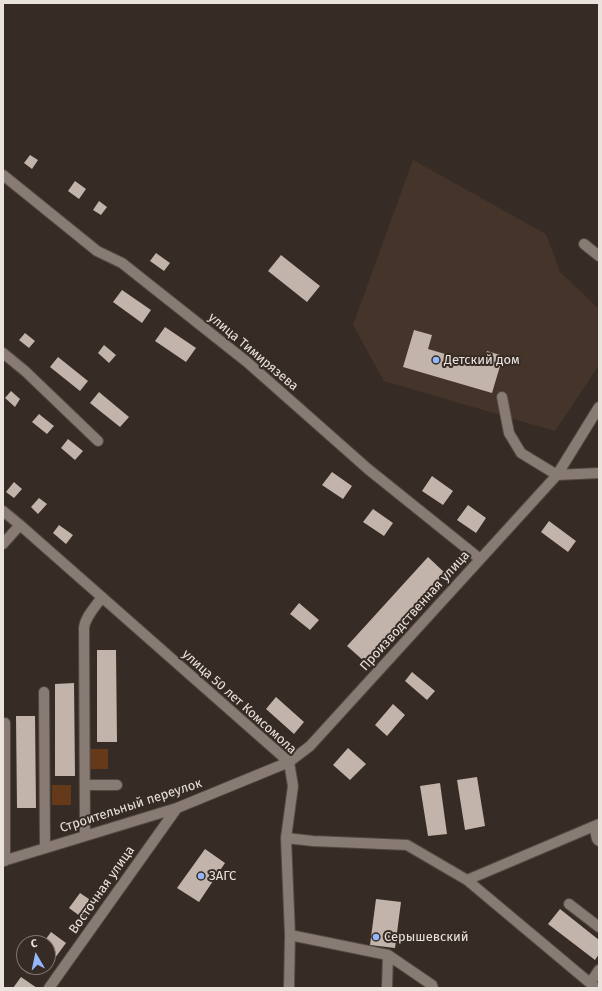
<!DOCTYPE html>
<meta charset="utf-8">
<style>
body{margin:0}
#map{position:relative;width:602px;height:991px;overflow:hidden;background:#372c25;font-family:"Fira Sans",sans-serif}
canvas{display:block}
.frame{position:absolute;inset:0;border:4px solid #eae2dd;pointer-events:none}
.north{position:absolute;left:16px;top:935px;width:40px;height:40px;box-sizing:border-box;background:#372c25;border:1px solid #7f756f;border-radius:50%;rotate:351deg;font-size:11px;font-weight:700;line-height:16px;text-align:center;color:#eae2dd}
.north::after{content:'';display:block;margin:auto;width:14px;height:18px;background:#94b7fd;clip-path:polygon(50% 0,100% 100%,50% 72%,0 100%)}
</style>
<div id="map">
<canvas width="602" height="991"></canvas>
<div class="frame"></div>
<div class="north">С</div>
</div>
<script>
const ctx = document.querySelector('canvas').getContext('2d');
ctx.lineJoin = 'round';
function fillPath(path, color) {
  ctx.fillStyle = color;
  ctx.fill(path, 'evenodd');
}
function trace(path, color, width, dash) {
  ctx.strokeStyle = color;
  ctx.lineWidth = width;
  ctx.lineCap = dash ? 'butt' : 'round';
  ctx.setLineDash(dash || []);
  ctx.stroke(path);
}
function drawText(font, color, halo, rows, align = 'center') {
  ctx.font = font + ' "Fira Sans",sans-serif';
  ctx.lineWidth = 4;
  ctx.setLineDash([]);
  ctx.textBaseline = 'middle';
  ctx.strokeStyle = halo;
  ctx.fillStyle = color;
  for (const [text, x, y, turn = 0] of rows) {
    ctx.save();
    ctx.translate(x, y);
    ctx.rotate((+turn || 0) * Math.PI / 180);
    ctx.textAlign = isNaN(turn) ? turn : align;
    if (halo) ctx.strokeText(text, 0, 0);
    ctx.fillText(text, 0, 0);
    ctx.restore();
  }
}
fillPath(new Path2D(`
 M413,160l133,74 14,38 39,37v56l-44,66 -171,-50 -31,-56z`), '#453429');
fillPath(new Path2D(`
 M88,749h20v20h-20z
 M52,785h19v20h-19z`), '#653a1b');
fillPath(new Path2D(`
 M30,155l8,5 -6,9 -8,-6z
 M75,181l11,8 -7,10 -11,-8z
 M99,201l8,6 -6,8 -8,-5z
 M156,253l14,10 -6,8 -14,-10z
 M281,255l39,31 -13,16 -39,-31z
 M122,290l29,20 -9,13 -29,-21z
 M165,327l31,21 -10,14 -31,-21z
 M414,330l18,5 -4,14 55,16 4,-14 16,5 -11,37 -89,-26z
 M25,333l10,8 -6,7 -10,-8z
 M104,345l12,10 -7,8 -11,-10z
 M58,357l30,24 -8,10 -30,-24z
 M11,391l9,8 -5,8 -10,-9z
 M99,392l30,25 -9,10 -30,-24z
 M39,414l15,12 -7,8 -15,-12z
 M68,439l15,12 -8,9 -14,-12z
 M332,472l20,14 -9,13 -21,-14z
 M432,476l21,15 -10,14 -21,-14z
 M14,482l8,7 -8,9 -8,-6z
 M39,498l8,6 -9,10 -7,-7z
 M468,505l18,13 -10,15 -19,-13z
 M373,509l20,14 -9,13 -21,-14z
 M549,521l27,20 -8,11 -27,-20z
 M59,525l14,10 -7,9 -13,-11z
 M428,557l17,16 -80,89 -18,-16z
 M299,603l20,17 -9,10 -20,-16z
 M97,650h19l1,92h-20z
 M412,672l23,19 -8,9 -22,-19z
 M74,683l1,93h-20v-92z
 M276,697l28,25 -10,12 -28,-25z
 M393,704l12,11 -18,21 -12,-11z
 M16,716h19l1,92h-19z
 M348,748l18,16 -16,16 -17,-15z
 M477,777l8,49 -20,4 -8,-50z
 M440,783l7,51 -19,2 -8,-50z
 M205,849l20,14 -26,39 -22,-14z
 M80,893l15,10 -11,16 -15,-11z
 M376,899l25,3 -6,46 -25,-3z
 M560,909l39,31v14l-4,6 -47,-36z
 M51,932l15,11 -14,19 -4,-4v-15h-5z
 M21,977l16,11h-24z`), '#c2b4ab');
const minor = new Path2D(`
 M3,175l94,76 25,12 125,99 121,107 112,90
 M584,244l15,12
 M3,353l22,18 73,70
 M502,397l7,36 12,20 36,22 42,-68
 M3,511l17,14 269,237 4,24 -7,52 4,97 -1,53
 M3,544l17,-19
 M44,692l1,156
 M5,723v138
 M85,785h32
 M594,826l3,13 2,2
 M85,836l-1,-208c1,-11 12,-22 18,-31
 M286,838l27,3 94,4 60,35 132,-56
 M3,861l174,-53 112,-46 21,-16 247,-271 42,-2
 M467,880l129,108
 M569,904l30,23
 M290,935l98,20 44,30 1,3
 M590,983l9,-13
 M49,988l128,-180
 M387,988l1,-33`);
trace(minor, '#534a44', 12);
trace(minor, '#887b73', 10);
for (const [x, y, r, color] of [
 [436,360,4,"#94b7fd"],
 [201,876,4,"#94b7fd"],
 [376,937,4,"#94b7fd"]
]) {
  const dot = new Path2D();
  dot.arc(x, y, r, 0, 2 * Math.PI);
  ctx.fillStyle = color;
  ctx.fill(dot);
  trace(dot, '#372c25', 1.5);
}
drawText('13px', '#eae2dd', '#372c25', [
 ["улица Тимирязева",253,352,40],
 ["Производственная улица",415,611,-48],
 ["улица 50 лет Комсомола",239,702,42],
 ["Строительный переулок",131,806,-18],
 ["Восточная улица",102,890,-55]
]);
drawText('13px', '#eae2dd', '#372c25', [
 ["Детский дом",444,360],
 ["ЗАГС",209,876],
 ["Серышевский",384,937]
], 'left');
</script>
